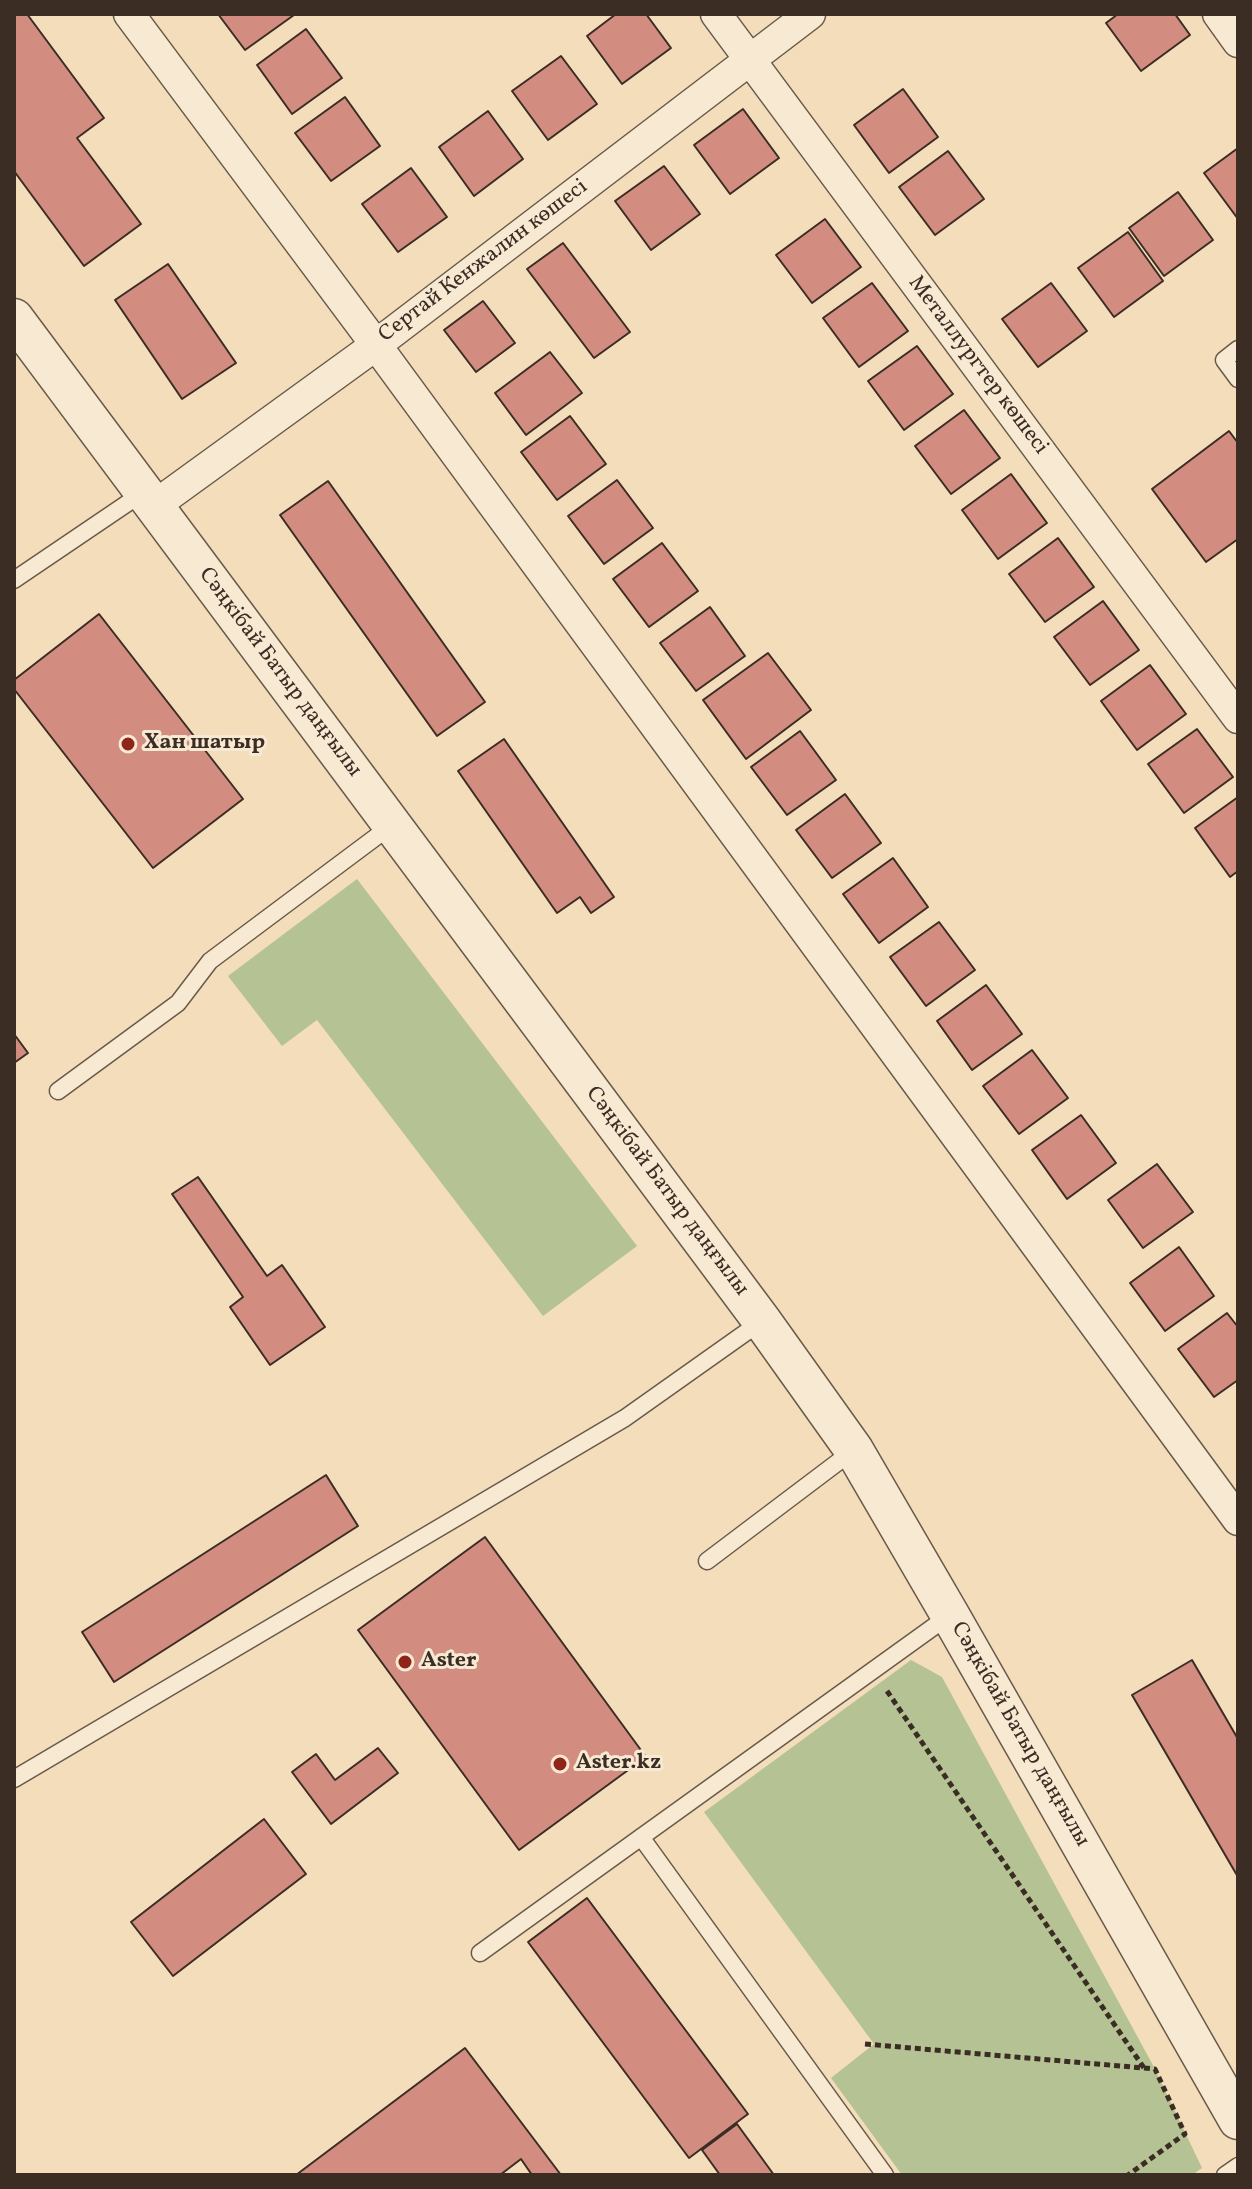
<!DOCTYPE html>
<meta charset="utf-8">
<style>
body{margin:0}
#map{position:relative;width:1252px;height:2189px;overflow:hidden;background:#f3ddba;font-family:Vollkorn,serif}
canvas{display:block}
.frame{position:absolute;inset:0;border:16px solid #3b2d24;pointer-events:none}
</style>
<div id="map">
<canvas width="1252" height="2189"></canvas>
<div class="frame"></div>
</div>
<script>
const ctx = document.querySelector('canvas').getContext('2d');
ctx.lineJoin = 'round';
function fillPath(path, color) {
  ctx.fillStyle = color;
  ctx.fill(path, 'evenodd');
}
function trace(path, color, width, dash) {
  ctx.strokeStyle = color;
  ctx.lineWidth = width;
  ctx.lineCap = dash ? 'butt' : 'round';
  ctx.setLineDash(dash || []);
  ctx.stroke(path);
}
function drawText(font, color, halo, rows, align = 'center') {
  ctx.font = font + ' Vollkorn,serif';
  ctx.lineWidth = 6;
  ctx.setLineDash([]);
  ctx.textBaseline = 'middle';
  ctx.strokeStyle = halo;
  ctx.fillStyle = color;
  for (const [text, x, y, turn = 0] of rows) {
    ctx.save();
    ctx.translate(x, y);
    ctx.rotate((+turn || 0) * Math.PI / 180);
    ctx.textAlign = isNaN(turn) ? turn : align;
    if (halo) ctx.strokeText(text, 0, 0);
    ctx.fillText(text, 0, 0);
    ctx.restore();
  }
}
fillPath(new Path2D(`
 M357,879l280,367 -94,70 -226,-296 -35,26 -54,-70z
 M911,1660l31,17 213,392 47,99 -10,7h-290l-71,-97 43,-34 -170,-232z`), '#b5c294');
const building = new Path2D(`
 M14,14h13l77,104 -27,20 64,86 -57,42 -70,-95z
 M218,14h76v1l-49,35z
 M616,14h30l25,34 -49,36 -35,-48z
 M1118,14h57l15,21 -49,36 -35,-48z
 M306,29l36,49 -50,36 -35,-49z
 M561,56l36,48 -49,36 -36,-49z
 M903,89l35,48 -49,36 -35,-48z
 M345,97l35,49 -49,35 -36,-48z
 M743,109l36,49 -49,36 -36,-49z
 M488,111l35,48 -49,37 -35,-49z
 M1238,148v71l-34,-46z
 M948,151l36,48 -49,36 -36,-48z
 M664,166l36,48 -49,36 -36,-49z
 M411,168l36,49 -49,35 -36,-48z
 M1178,192l35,48 -49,36 -35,-48z
 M825,219l36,48 -49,36 -36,-48z
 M1128,232l35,49 -49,36 -36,-49z
 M563,243l67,89 -36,26 -67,-89z
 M168,264l68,99 -54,36 -67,-99z
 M872,283l36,48 -49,36 -36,-49z
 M1051,283l36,48 -49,36 -36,-48z
 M483,301l32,42 -39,29 -32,-42z
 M917,346l36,48 -49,36 -36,-49z
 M550,352l32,41 -56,42 -31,-42z
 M964,410l36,48 -49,36 -36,-48z
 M570,416l36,48 -49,36 -36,-48z
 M1229,431l9,12v96l-32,23 -54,-73z
 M1011,474l36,49 -49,36 -36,-49z
 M617,480l36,48 -49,36 -36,-48z
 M328,481l157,221 -48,34 -157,-221z
 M1058,538l36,49 -49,35 -36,-48z
 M662,543l36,48 -49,36 -36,-48z
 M1103,601l36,49 -49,35 -36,-48z
 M710,607l35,49 -49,35 -36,-48z
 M99,614l144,185 -90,69 -139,-179v-9z
 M768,653l43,57 -65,49 -43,-59z
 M1150,665l36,49 -49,36 -36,-49z
 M1197,729l36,48 -49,36 -36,-49z
 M800,731l36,49 -49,35 -36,-48z
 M504,739l110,158 -23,16 -11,-16 -23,16 -99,-142z
 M845,794l36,49 -49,35 -36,-48z
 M1238,797v74l-8,6 -35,-49z
 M893,858l35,49 -49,36 -36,-49z
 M939,922l36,48 -49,36 -36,-49z
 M986,985l36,49 -50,36 -35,-49z
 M14,1034l14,19 -14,10z
 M1032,1050l36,48 -49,36 -36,-48z
 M1081,1115l35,48 -49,36 -35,-49z
 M1157,1164l36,48 -50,36 -35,-48z
 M198,1177l69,99 15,-11 43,62 -55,38 -40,-58 13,-10 -71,-103z
 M1179,1247l35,49 -49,35 -35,-48z
 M1227,1313l11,14v53l-24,17 -36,-48z
 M326,1475l32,51 -244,156 -32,-50z
 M485,1537l161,220 -127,93 -161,-220z
 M1192,1660l46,79v138l-106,-182z
 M378,1748l20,25 -67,51 -39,-52 24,-18 19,26z
 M264,1819l42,55 -133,102 -42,-54z
 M587,1898l161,216 -59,44 -161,-216z
 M465,2048l96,127h-29l-11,-16 -21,16h-204z
 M737,2124l37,51h-54l-18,-25z`);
fillPath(building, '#d28c80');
trace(building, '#3b2d24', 2);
const service = new Path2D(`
 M1238,349l-14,11 14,19
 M14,580l130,-88
 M58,1091l120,-88 32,-42 182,-136
 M707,1561l147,-111
 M14,1779l611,-361 137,-97
 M641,1837l244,338
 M480,1953l470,-338
 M1225,2175l13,-9`);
const minor = new Path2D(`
 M129,14l247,331 862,1175
 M716,14l522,704
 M1218,14l20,28
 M154,506l222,-161 434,-331`);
const tertiary = new Path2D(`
 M14,318l748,1003 92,129 96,165 288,505`);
trace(service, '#69594a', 19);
trace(minor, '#69594a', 33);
trace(tertiary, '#69594a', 41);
trace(new Path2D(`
 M887,1691l257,377
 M865,2044l290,25 30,65 -57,41`), '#3b2d24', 5, [6, 4]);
trace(service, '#f7e9d2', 16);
trace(minor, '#f7e9d2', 30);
trace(tertiary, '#f7e9d2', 38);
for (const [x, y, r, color] of [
 [128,744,8,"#8f2418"],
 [405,1662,8,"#8f2418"],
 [560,1764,8,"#8f2418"]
]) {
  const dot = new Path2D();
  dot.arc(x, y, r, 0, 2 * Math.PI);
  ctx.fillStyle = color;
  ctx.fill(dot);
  trace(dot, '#f7e9d2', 3);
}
drawText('22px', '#3b2d24', '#f7e9d2', [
 ["Сертай Кенжалин көшесі",484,262,-37],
 ["Металлургтер көшесі",977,366,53],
 ["Сәңкібай Батыр даңғылы",279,673,53],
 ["Сәңкібай Батыр даңғылы",666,1192,53],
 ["Сәңкібай Батыр даңғылы",1019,1735,60]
]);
drawText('bold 22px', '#3b2d24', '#f7e9d2', [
 ["Хан шатыр",144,744],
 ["Aster",421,1662],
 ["Aster.kz",576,1764]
], 'left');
</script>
